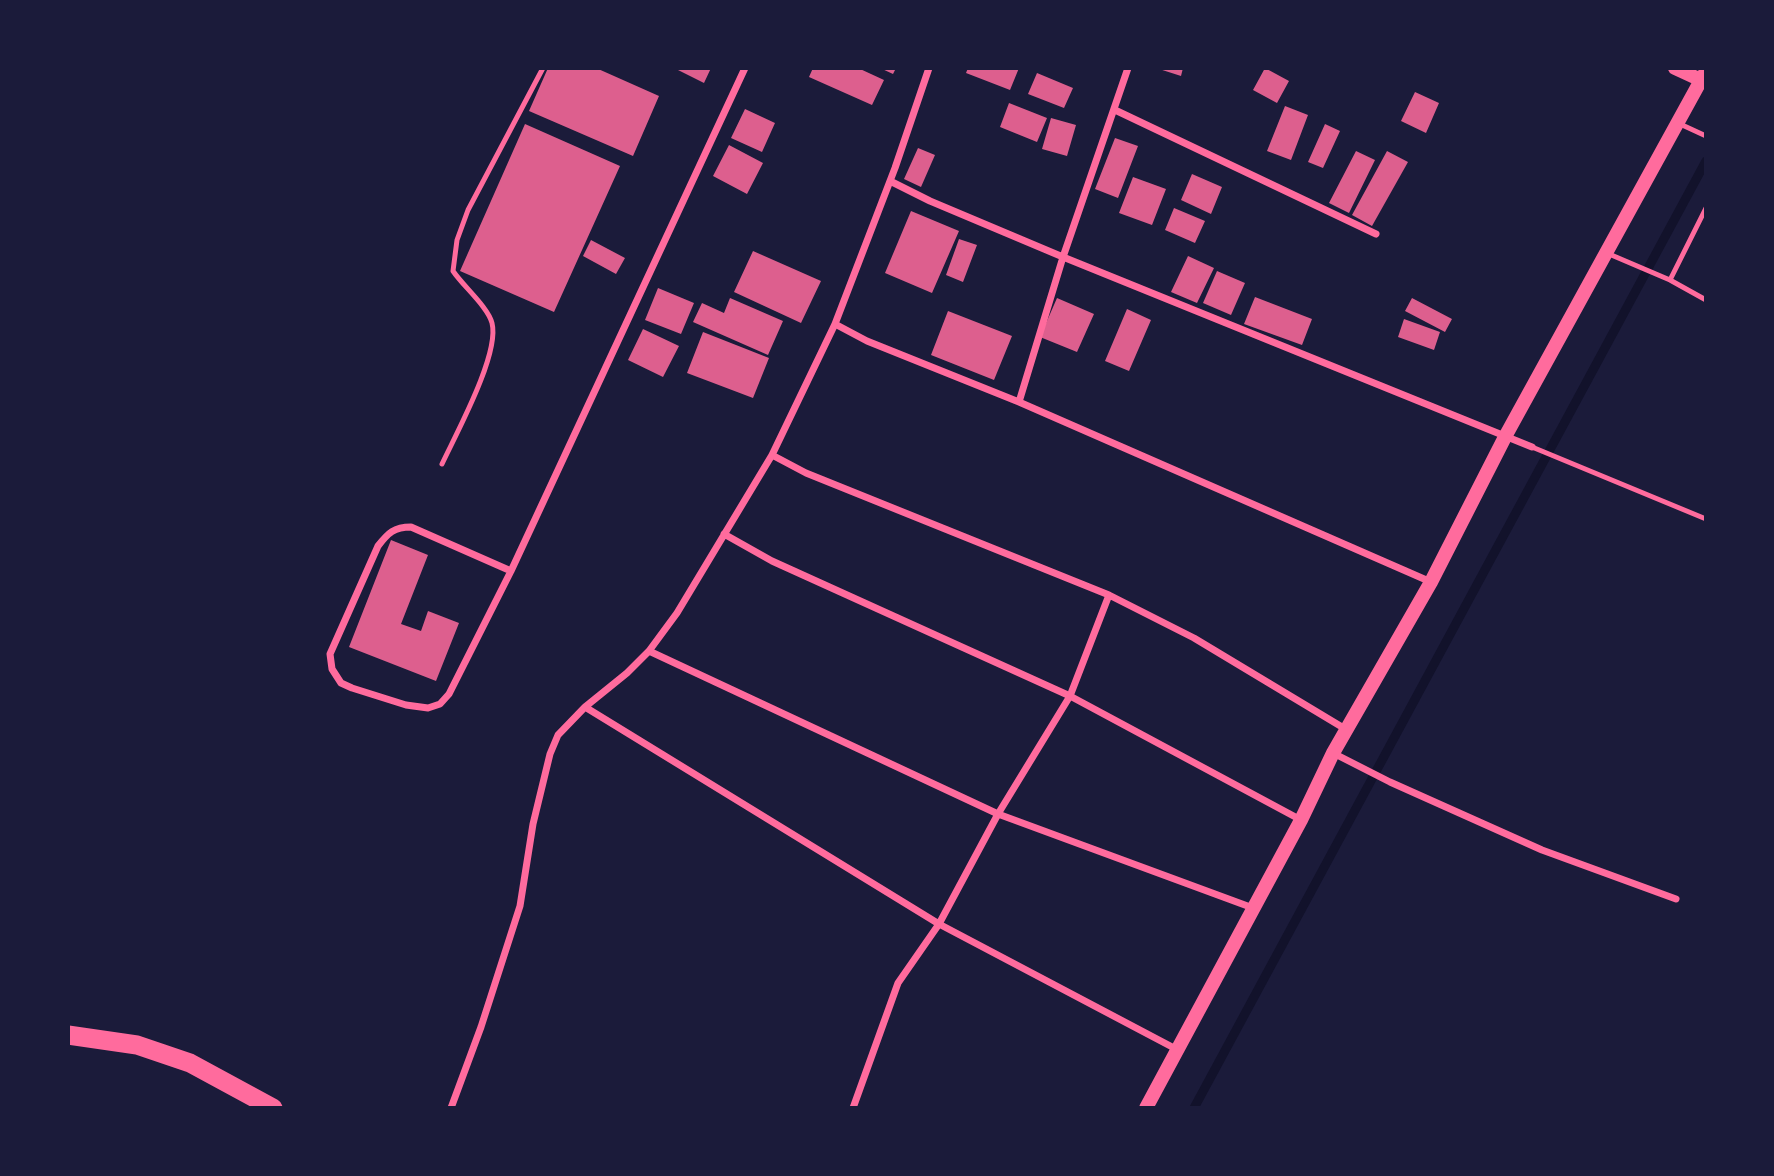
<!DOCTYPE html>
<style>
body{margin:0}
#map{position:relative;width:1774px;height:1176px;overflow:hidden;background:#1b1b3a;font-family:"Asap Condensed",sans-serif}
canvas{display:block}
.frame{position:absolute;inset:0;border:70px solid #1b1b3a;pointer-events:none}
</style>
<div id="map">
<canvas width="1774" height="1176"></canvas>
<div class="frame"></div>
</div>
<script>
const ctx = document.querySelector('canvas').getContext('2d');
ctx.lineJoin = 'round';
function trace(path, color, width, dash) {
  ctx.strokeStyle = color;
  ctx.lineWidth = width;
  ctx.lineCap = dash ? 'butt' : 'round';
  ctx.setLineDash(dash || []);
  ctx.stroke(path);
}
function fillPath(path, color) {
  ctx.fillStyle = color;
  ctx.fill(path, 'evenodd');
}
trace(new Path2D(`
 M1194,1108l512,-947`), '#12122b', 9);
fillPath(new Path2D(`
 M548,68h48l63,28 -26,60 -104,-45z
 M674,68h37l-7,15z
 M813,68h45l26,12 -12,25 -63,-28z
 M880,68h16l-3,6z
 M968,68h51l-9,22 -44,-17z
 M1156,68h27l-2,8z
 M1265,68l24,13 -12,22 -24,-13z
 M1037,73l36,15 -9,20 -36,-14z
 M1415,92l24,11 -13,30 -25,-12z
 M1009,103l38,15 -10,24 -37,-15z
 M1285,106l23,9 -17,45 -24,-9z
 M745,109l30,14 -13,29 -31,-14z
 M1051,118l25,7 -9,31 -25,-7z
 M525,124l95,42 -66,146 -94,-41z
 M1325,124l15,7 -17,37 -15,-6z
 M1115,138l23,8 -20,52 -23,-9z
 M729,145l34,18 -16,31 -34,-18z
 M918,148l17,7 -14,32 -17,-8z
 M1356,151l19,9 -26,53 -20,-10z
 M1387,151l21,11 -36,64 -20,-11z
 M1192,174l30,13 -11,27 -30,-14z
 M1133,177l33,12 -14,36 -33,-12z
 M1174,208l31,13 -10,22 -30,-13z
 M911,211l48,20 -27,62 -47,-20z
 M959,239l18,6 -14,37 -17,-7z
 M591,240l34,18 -9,16 -33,-18z
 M753,251l68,30 -20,42 -67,-31z
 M1188,256l26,12 -17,35 -26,-11z
 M1217,271l28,12 -14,32 -28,-12z
 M658,288l36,15 -13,31 -36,-14z
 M1255,297l57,22 -10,26 -58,-21z
 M730,298l53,23 -15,34 -75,-33 9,-19 22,10z
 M1057,298l37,16 -17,38 -37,-15z
 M1412,298l40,21 -7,13 -40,-21z
 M1127,309l24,11 -22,51 -24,-10z
 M948,311l64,25 -18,44 -63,-25z
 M1404,319l36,13 -6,18 -36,-13z
 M643,329l36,17 -16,31 -35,-17z
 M703,332l66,26 -16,40 -66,-25z
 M391,540l37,15 -27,69 20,7 7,-20 31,12 -23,58 -87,-34z`), '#dd5f8e');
trace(new Path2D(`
 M1680,124l26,12
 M1609,254l61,26 36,-72
 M1670,280l36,20
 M1532,447l174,72
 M442,464c14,-30 58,-110 50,-141 -4,-16 -29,-37 -39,-52l4,-31 11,-30 75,-142`), '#ff6b9d', 5);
trace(new Path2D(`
 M1115,110l261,124
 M890,181l40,20 133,56 469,190
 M835,324l32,17 152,61 412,180
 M1019,402l44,-145 65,-189
 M772,455l34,18 303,122 85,43 153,92
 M724,534l48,27 298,135 231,124
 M511,571l-100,-44c-17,0 -23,6 -33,19l-48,108 2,15 9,14 11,5 54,17 22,3 12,-4 9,-10 62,-123 234,-503
 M649,651l349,163 255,94
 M585,707l354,217 237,125
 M1333,753l57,29 152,68 134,49
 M451,1108l30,-81 39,-121 13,-82 17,-70 8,-19 27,-28 42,-34 22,-22 28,-38 95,-158 63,-131 60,-156 34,-100
 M853,1108l45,-125 41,-59 59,-110 72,-118 39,-101`), '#ff6b9d', 7);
trace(new Path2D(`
 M1675,68l26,12
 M1146,1108l155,-288 32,-67 98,-171 75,-147 200,-364`), '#ff6b9d', 14);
trace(new Path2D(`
 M68,1035l69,10 53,18 83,45`), '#ff6b9d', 19);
</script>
